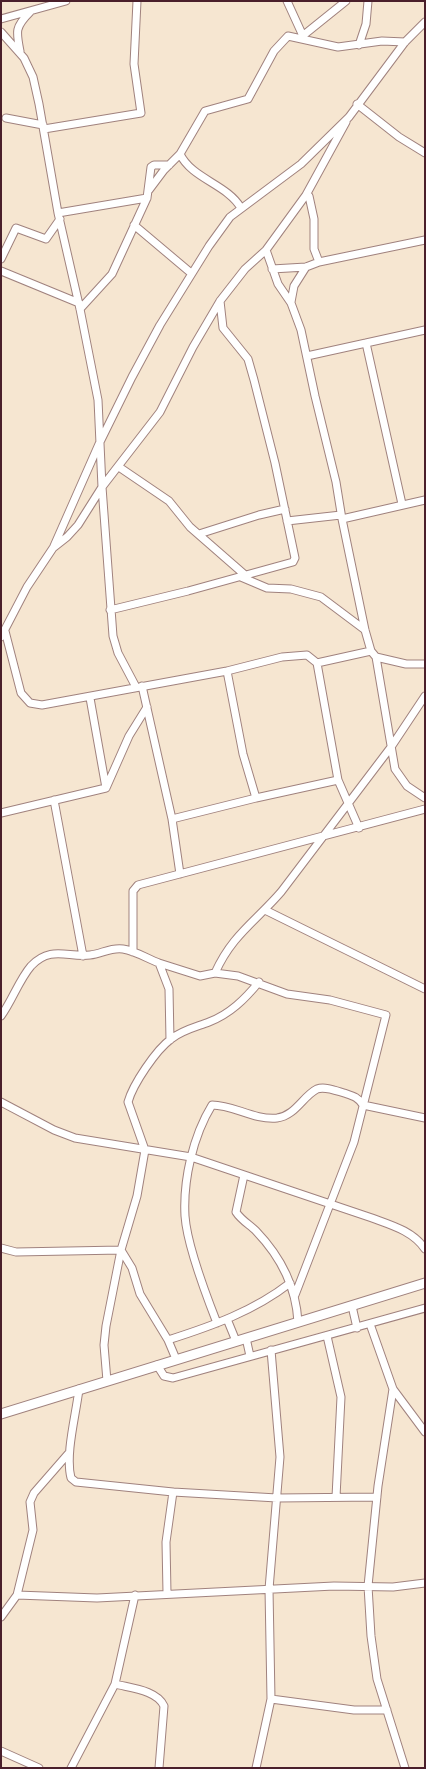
<!DOCTYPE html>
<style>
body{margin:0}
#map{position:relative;width:426px;height:1769px;overflow:hidden;background:#f6e6d1;font-family:"Gochi Hand",sans-serif}
canvas{display:block}
.frame{position:absolute;inset:0;border:2px solid #4a1f2b;pointer-events:none}
</style>
<div id="map">
<canvas width="426" height="1769"></canvas>
<div class="frame"></div>
</div>
<script>
const ctx = document.querySelector('canvas').getContext('2d');
ctx.lineJoin = 'round';
function trace(path, color, width, dash) {
  ctx.strokeStyle = color;
  ctx.lineWidth = width;
  ctx.lineCap = dash ? 'butt' : 'round';
  ctx.setLineDash(dash || []);
  ctx.stroke(path);
}
const minor = new Path2D(`
 M287,1l16,35
 M1,19l65,-18
 M1,32l23,26 9,19 6,27 19,109 22,96 18,91 4,87 -24,38 -11,12 -14,11 -26,39 -26,50
 M300,38l46,-37
 M359,45l7,-21 2,-23
 M20,51c-4,-20 -5,-24 10,-39
 M357,104l42,33 26,16
 M6,118l37,7
 M44,129l97,-16 -7,-49 3,-63
 M180,154c12,25 47,30 61,54
 M149,190l15,-20 16,-16 25,-43 43,-12 26,-48 14,-15 50,11 44,-6 23,1
 M306,195l3,1 5,23v30l5,13
 M58,213l89,-15
 M134,225l57,48
 M266,250l12,34 13,19 10,27 14,66 21,86 6,37 23,111 6,21 5,6 19,112 12,17 18,12
 M1,259l15,-31 30,11 14,-20
 M272,269l34,-2 13,-5 106,-22
 M1,271l78,32
 M291,302l3,-16 12,-19
 M80,309l32,-35 35,-76 4,-31 3,-2h15
 M366,343l36,161
 M307,356l118,-26
 M119,467l50,34 21,26 55,48
 M342,519l83,-19
 M287,521l54,-6
 M199,534l60,-19 26,-6
 M54,546l45,-102 33,-67 28,-52 49,-79 21,-29 71,-53 48,-47 56,-75 20,-20
 M241,577l26,11 24,1 30,8 44,33
 M110,610l78,-19 105,-29 2,-4 -20,-95 -21,-83 -6,-21 -25,-31 -3,-27
 M5,631l16,62 9,10 12,2 185,-34 55,-14 25,-2 10,8 54,-12
 M376,657l30,7h19
 M317,663l21,117 21,48
 M227,671l16,83 13,44 82,-18
 M142,686l30,133 8,55
 M136,687l-18,-34 -5,-17 -11,-149 58,-75 33,-65 27,-46 25,-32 21,-19 40,-55 40,-73
 M90,698l16,90
 M54,800l29,156
 M1,813l105,-25 23,-52 18,-29
 M172,819l84,-21
 M265,910l160,79
 M133,952v-61l5,-6 287,-76
 M159,963l41,13 15,-3 23,3 49,18 43,6 56,15 -32,127 -59,153
 M215,973c17,-38 40,-51 66,-81l110,-145 34,-51
 M1,1016c11,-15 18,-36 30,-50 20,-21 37,-8 59,-11 11,-1 21,-8 33,-6 13,2 25,10 36,14l10,26 1,51
 M1,1102l53,28 21,8 116,19 181,61c19,7 41,13 53,31
 M244,1175l-8,37c5,8 14,13 20,19 25,26 40,55 42,91
 M1,1248l15,4 105,-2
 M121,1250l11,18 8,26 28,46 8,19
 M352,1306l5,22
 M227,1319l9,22
 M217,1323c-11,-28 -30,-78 -32,-107 -2,-36 8,-80 27,-111 22,0 41,15 65,13 18,-2 26,-22 40,-29 8,-3 20,2 27,4 9,3 14,4 19,12l62,13
 M370,1324l23,65 32,43
 M327,1336l14,61 -5,100
 M246,1338l4,18
 M168,1340c44,-14 86,-29 122,-57
 M157,1365l7,11 9,2 252,-70
 M107,1381l-3,-36 2,-19 15,-76 16,-54 8,-46 -17,-48c5,-18 28,-52 43,-63 11,-9 25,-12 38,-17 21,-8 36,-23 50,-40
 M79,1389c-3,26 -14,65 -8,89l5,4 97,10 104,6 100,-1
 M393,1389l-15,97 -10,100 3,50 6,43 28,89
 M68,1454l-34,39 -4,9 3,28 -16,65 80,3 237,-12 59,1 32,-4
 M167,1593l-1,-51 7,-50
 M1,1617l16,-22
 M115,1684c15,4 42,6 49,22l-5,62
 M271,1699l83,11h33
 M1,1751l38,17
 M71,1768l44,-84 20,-89
 M256,1768l15,-69 -2,-110 11,-132 -9,-107`);
const tertiary = new Path2D(`
 M1,1414l424,-131`);
trace(minor, '#a0827e', 9);
trace(tertiary, '#a0827e', 11);
trace(minor, '#fff', 7);
trace(tertiary, '#fff', 9);
</script>
